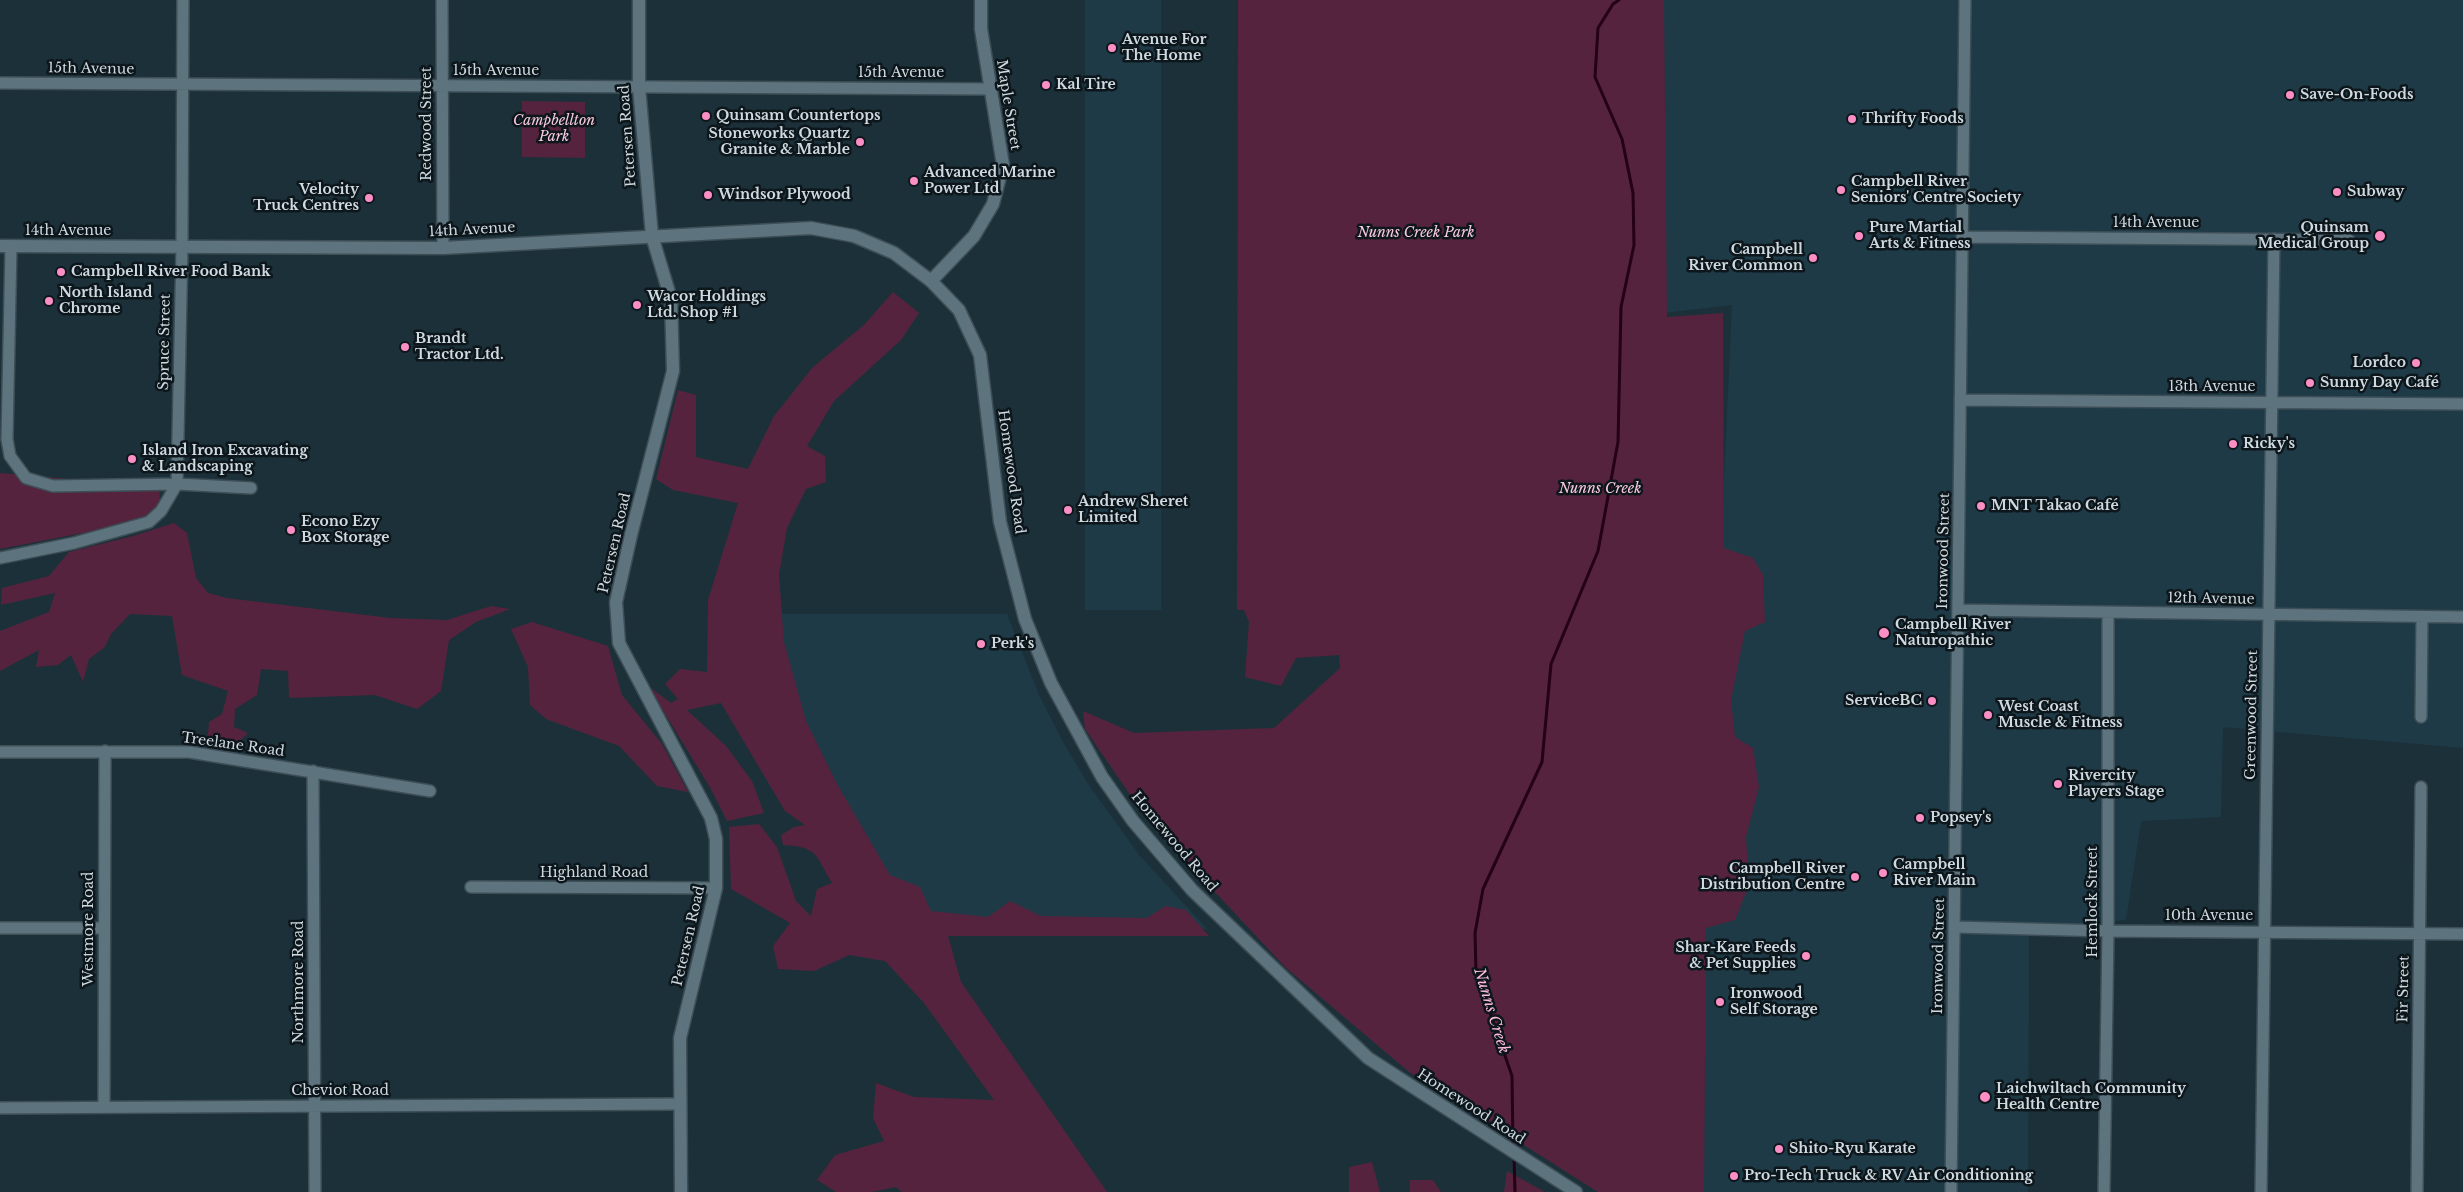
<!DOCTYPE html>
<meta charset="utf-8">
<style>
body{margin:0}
canvas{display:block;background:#1b3039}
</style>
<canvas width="2463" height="1192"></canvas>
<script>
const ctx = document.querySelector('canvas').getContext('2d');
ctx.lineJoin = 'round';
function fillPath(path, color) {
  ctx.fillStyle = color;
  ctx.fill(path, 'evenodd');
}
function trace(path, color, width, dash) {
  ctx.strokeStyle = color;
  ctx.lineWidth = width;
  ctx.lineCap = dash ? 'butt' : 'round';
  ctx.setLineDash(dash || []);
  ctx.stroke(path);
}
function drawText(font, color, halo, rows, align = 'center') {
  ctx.font = font + ' "Libre Baskerville",serif';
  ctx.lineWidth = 5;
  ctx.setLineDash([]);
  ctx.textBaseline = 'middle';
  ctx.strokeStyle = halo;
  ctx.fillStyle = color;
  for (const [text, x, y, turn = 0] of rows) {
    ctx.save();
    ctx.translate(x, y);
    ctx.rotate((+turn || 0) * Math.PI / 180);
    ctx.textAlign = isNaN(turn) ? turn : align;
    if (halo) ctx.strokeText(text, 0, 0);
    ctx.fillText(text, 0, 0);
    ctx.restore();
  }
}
fillPath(new Path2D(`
 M1085,0h76v610h-76z
 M1664,0h799v748l-240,-21 -2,90 -80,4 -15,99 -97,8 -1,264h-331l10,-338 25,-549 -87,10z
 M757,614h250l32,81 25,49 26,43 50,69 67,73 -298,-1 -94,-132z`), '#1e3a47');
fillPath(new Path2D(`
 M1238,0h426l3,317 56,-4 1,235 29,10 10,17 2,47 -20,9 -14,69 4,37 18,11 6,39 -13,50 3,48 -14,35 -29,8 -2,264h-106l-189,-120 -124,-105 -139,-149 -61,-89 -2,-18 51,22 140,-5 66,-60 -1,-13 -43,3 -15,28 -36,-9 4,-55 -5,-12h-7z
 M522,101l63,1v56l-63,-1z
 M893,292l26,21 -18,27 -67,61 -27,45 18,10 1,26 -20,7 -19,39 -8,47 5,67 22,79 31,63 53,91 30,12 11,24 57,6 22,-16 31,15 106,2 18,-12 21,4 23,26h-261l13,46 146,210h-205l-6,-5 -24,5h-36l-19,-12 18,-25 49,-14 -11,-23 3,-35 38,14 80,3 -70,-97 -39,-42 -36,-6 -35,16 -36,-2 -5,-23 17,-23 -59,-34 -2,-62 30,-3 18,23 19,54 15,15 6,-27 15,-6c-17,-28 -13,-36 -49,-38l-2,-10 13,-8 11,-2 -20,-14 -64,-108 -34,7 39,36 26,35 12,32 -37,8 -16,-32 -63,-103 23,17 7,-4 -13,-15 15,-15 27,3 1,-72 30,-97 -65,-13 -17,-11 22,-89 18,5v62l52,12 26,-53 39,-49 51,-42z
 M0,473l159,14 2,26 -42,13 -119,23z
 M174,523l13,10 9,45 12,15 19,5 163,20 57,2 44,-14 19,3 -34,13 -27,18 -8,51 -24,18 -42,-14 -86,3 -1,-27 -27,-2 -4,26 -22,14 -1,18 14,6 -15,14 -26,-1 2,-24 13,-8 6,-23 -46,-16 -10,-59 -42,-2 -19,20 -6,13 -16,12 -6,23 -12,-27 -13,10 -22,2 3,-17 -39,21v-40l49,-19 6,-19 -54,12 1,-17 47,-12 20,-24 64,-16z
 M532,622l76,24 14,49 40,49 26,48 -31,-6 -38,-40 -73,-27 -16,-14 -2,-38 -17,-38z
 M1372,1162l8,30h-31v-25z
 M1507,1171l38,21h-41z
 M1410,1180h23l8,12h-31z`), '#55233d');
trace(new Path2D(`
 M1513,1146l-1,-70 -36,-104 -1,-39 8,-44 59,-127 9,-98 47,-113 20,-109 3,-135 13,-62 -1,-52 -11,-54 -27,-62 3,-49 15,-24 6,-4
 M1514,1155l1,37`), '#240115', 3);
const minor = new Path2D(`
 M442,0l1,248
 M0,83l991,6
 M1963,237l386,3
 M11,246l-4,193 3,17 16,22 27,8 124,-2 74,4
 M1960,400l503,4
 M0,558l74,-15 75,-21 12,-11 16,-27 5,-237 1,-247
 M1958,610l505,7
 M2421,717l1,-100
 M0,752h189l241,39
 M313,771l2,421
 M471,887l245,1
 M1954,927l154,4 355,3
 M0,928h103
 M104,1106l1,-355
 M0,1108l680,-4
 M1951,1192l14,-1192
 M2104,1192l4,-261v-318
 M2261,1192l13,-953
 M2417,1192l4,-405`);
const tertiary = new Path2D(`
 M639,0v87l13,149 19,63 2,72 -42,164 -15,67 3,41 92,175 5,21v49l-36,150 1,154
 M931,281l43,-45 19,-32 10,-39 -22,-136v-29`);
const secondary = new Path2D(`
 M0,246l443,2 368,-20 43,8 40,17 37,28 28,29 21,45 20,167 25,97 26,64 51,94 31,44 59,69 176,168 208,134`);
trace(minor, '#3d4e56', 14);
trace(tertiary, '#3d4e56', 15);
trace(secondary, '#3d4e56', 15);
trace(minor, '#5d737e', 11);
trace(tertiary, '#5d737e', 12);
trace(secondary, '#5d737e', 12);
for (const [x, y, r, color] of [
 [1112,48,5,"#fb8fc5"],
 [1046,85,5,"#fb8fc5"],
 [2290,95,5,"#fb8fc5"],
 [706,116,5,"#fb8fc5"],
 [1852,119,5,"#fb8fc5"],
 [860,142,5,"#fb8fc5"],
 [914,181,5,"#fb8fc5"],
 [1841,190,5,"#fb8fc5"],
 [2337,192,5,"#fb8fc5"],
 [708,195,5,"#fb8fc5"],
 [369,198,5,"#fb8fc5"],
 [1859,236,5,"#fb8fc5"],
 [2380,236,6,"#fb8fc5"],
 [1813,258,5,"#fb8fc5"],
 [61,272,5,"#fb8fc5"],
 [49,301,5,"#fb8fc5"],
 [637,305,5,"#fb8fc5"],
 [405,347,5,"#fb8fc5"],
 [2416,363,5,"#fb8fc5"],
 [2310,383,5,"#fb8fc5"],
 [2233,444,5,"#fb8fc5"],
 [132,459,5,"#fb8fc5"],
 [1981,506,5,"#fb8fc5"],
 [1068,510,5,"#fb8fc5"],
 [291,530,5,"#fb8fc5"],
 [1884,633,6,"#fb8fc5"],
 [981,644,5,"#fb8fc5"],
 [1932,701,5,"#fb8fc5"],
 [1988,715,5,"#fb8fc5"],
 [2058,784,5,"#fb8fc5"],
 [1920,818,5,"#fb8fc5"],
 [1883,873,5,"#fb8fc5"],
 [1855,877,5,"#fb8fc5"],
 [1806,956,5,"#fb8fc5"],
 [1720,1002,5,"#fb8fc5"],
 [1985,1097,6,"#fb8fc5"],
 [1779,1149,5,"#fb8fc5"],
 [1734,1176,5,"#fb8fc5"]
]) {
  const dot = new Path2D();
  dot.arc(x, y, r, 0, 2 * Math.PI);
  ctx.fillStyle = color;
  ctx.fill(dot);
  trace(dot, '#0d161b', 2);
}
drawText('bold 14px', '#cedae0', '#0d161b', [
 ["Avenue For",1122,40],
 ["The Home",1122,56],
 ["Kal Tire",1056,85],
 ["Save-On-Foods",2300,95],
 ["Quinsam Countertops",716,116],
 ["Thrifty Foods",1862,119],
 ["Stoneworks Quartz",850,134,"right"],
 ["Granite & Marble",850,150,"right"],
 ["Advanced Marine",924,173],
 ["Power Ltd",924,189],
 ["Campbell River",1851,182],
 ["Seniors' Centre Society",1851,198],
 ["Velocity",359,190,"right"],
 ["Truck Centres",359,206,"right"],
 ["Subway",2347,192],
 ["Windsor Plywood",718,195],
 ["Pure Martial",1869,228],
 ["Arts & Fitness",1869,244],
 ["Quinsam",2369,228,"right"],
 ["Medical Group",2369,244,"right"],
 ["Campbell",1803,250,"right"],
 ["River Common",1803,266,"right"],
 ["Campbell River Food Bank",71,272],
 ["North Island",59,293],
 ["Chrome",59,309],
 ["Wacor Holdings",647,297],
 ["Ltd. Shop #1",647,313],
 ["Brandt",415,339],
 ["Tractor Ltd.",415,355],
 ["Lordco",2406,363,"right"],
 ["Sunny Day Café",2320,383],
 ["Ricky's",2243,444],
 ["Island Iron Excavating",142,451],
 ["& Landscaping",142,467],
 ["Andrew Sheret",1078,502],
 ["Limited",1078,518],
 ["MNT Takao Café",1991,506],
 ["Econo Ezy",301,522],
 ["Box Storage",301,538],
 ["Campbell River",1895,625],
 ["Naturopathic",1895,641],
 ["Perk's",991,644],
 ["ServiceBC",1922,701,"right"],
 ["West Coast",1998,707],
 ["Muscle & Fitness",1998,723],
 ["Rivercity",2068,776],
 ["Players Stage",2068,792],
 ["Popsey's",1930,818],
 ["Campbell",1893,865],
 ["River Main",1893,881],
 ["Campbell River",1845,869,"right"],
 ["Distribution Centre",1845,885,"right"],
 ["Shar-Kare Feeds",1796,948,"right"],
 ["& Pet Supplies",1796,964,"right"],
 ["Ironwood",1730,994],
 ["Self Storage",1730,1010],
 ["Laichwiltach Community",1996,1089],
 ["Health Centre",1996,1105],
 ["Shito-Ryu Karate",1789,1149],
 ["Pro-Tech Truck & RV Air Conditioning",1744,1176]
], 'left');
drawText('14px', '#cedae0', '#0d161b', [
 ["15th Avenue",91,69,1],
 ["15th Avenue",496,71],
 ["15th Avenue",901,73],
 ["Maple Street",1008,105,81],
 ["Redwood Street",427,124,-90],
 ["Petersen Road",628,136,-94],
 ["14th Avenue",2156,223],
 ["14th Avenue",472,230,-3],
 ["14th Avenue",68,231],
 ["Spruce Street",165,342,-89],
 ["13th Avenue",2212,387],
 ["Homewood Road",1011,472,82],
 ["Petersen Road",615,543,-77],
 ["Ironwood Street",1944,551,-89],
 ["12th Avenue",2211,599,1],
 ["Greenwood Street",2252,715,-89],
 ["Treelane Road",233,745,8],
 ["Homewood Road",1174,842,50],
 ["Highland Road",594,873],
 ["Hemlock Street",2093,902,-90],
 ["10th Avenue",2209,916],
 ["Westmore Road",89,929,-90],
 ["Petersen Road",689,936,-77],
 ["Ironwood Street",1939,956,-89],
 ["Northmore Road",299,982,-90],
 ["Fir Street",2404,989,-89],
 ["Cheviot Road",340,1091],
 ["Homewood Road",1471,1107,33]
]);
drawText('italic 14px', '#f8cadf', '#0d161b', [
 ["Campbellton",554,121],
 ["Park",554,137],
 ["Nunns Creek Park",1416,233],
 ["Nunns Creek",1600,489]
]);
drawText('italic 15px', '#fdbad9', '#0d161b', [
 ["Nunns Creek",1491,1011,73]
]);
</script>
